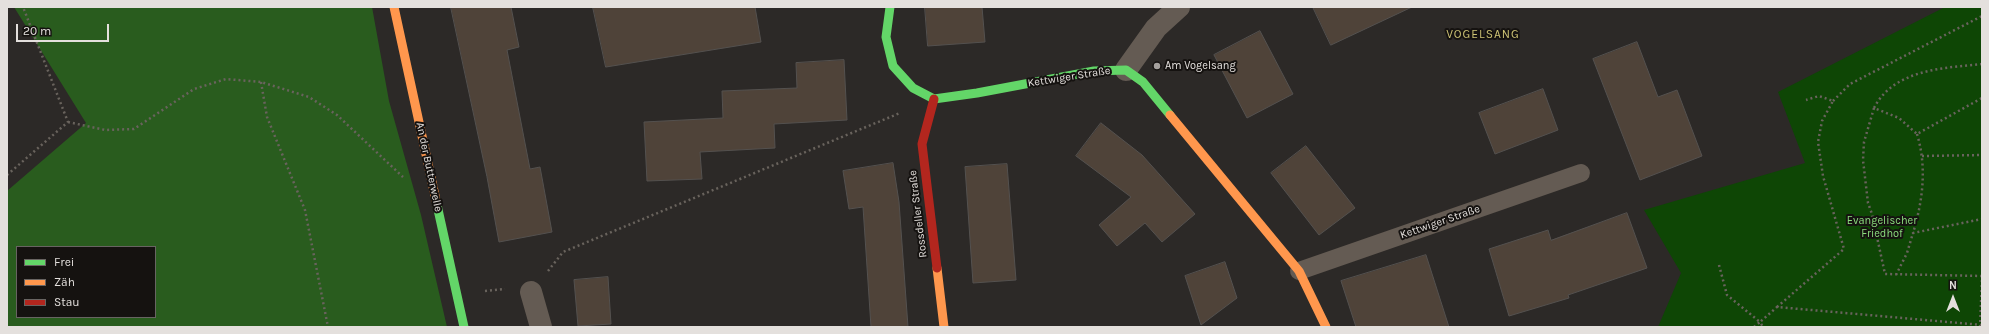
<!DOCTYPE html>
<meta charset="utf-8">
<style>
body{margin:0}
#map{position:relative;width:1989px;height:334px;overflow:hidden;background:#2c2927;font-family:Karla,sans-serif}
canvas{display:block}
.frame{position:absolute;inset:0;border:8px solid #e4e0dd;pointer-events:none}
.legend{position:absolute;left:16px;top:246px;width:140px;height:72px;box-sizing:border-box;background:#151210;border:1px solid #686462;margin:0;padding:5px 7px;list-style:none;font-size:12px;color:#e4e0dd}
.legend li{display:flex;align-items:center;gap:8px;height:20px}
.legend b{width:20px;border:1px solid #686462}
.north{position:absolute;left:1933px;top:278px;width:40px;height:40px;-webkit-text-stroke:3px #151210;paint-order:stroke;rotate:0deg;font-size:11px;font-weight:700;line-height:16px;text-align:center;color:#e4e0dd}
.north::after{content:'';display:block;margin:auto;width:14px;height:18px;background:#e4e0dd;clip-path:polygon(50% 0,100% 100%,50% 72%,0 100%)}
.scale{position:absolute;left:16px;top:24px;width:93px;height:18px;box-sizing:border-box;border:2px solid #e4e0dd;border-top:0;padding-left:5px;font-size:12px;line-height:14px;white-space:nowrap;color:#e4e0dd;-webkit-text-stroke:3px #151210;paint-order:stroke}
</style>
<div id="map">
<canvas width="1989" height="334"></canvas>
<div class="frame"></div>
<ul class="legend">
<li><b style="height:5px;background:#63d668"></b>Frei</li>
<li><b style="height:5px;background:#ff974d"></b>Zäh</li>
<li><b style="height:5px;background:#b3261e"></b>Stau</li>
</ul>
<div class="north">N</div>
<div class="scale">20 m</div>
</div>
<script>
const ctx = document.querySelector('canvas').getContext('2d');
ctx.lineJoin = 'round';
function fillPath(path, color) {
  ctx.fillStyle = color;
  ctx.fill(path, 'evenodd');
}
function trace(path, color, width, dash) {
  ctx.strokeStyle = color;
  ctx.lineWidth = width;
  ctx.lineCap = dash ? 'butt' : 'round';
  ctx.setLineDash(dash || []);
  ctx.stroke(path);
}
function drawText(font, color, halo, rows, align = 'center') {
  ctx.font = font + ' Karla,sans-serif';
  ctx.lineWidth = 4;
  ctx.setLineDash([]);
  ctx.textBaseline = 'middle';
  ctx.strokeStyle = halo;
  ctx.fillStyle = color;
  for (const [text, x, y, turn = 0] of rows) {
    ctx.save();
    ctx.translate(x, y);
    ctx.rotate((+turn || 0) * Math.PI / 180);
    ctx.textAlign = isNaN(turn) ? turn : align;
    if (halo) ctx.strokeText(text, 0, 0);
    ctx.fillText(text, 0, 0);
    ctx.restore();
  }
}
fillPath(new Path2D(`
 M1945,7h37v320h-324l23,-54 -37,-63 161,-47 -27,-71z`), '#0e4605');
fillPath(new Path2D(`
 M14,7h358l17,94 32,114 26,112h-440v-136l79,-68zM17,247h138v70h-138z`), '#295c1e');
const building = new Path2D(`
 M451,7h60l8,40 -12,3 23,119 10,-2 12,65 -53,10 -12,-65z
 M593,7h162l6,35 -155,25z
 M925,7h57l3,35 -57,4z
 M1313,7h99l-81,38z
 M1260,31l33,63 -46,24 -33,-63z
 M1637,42l21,55 19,-7 25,66 -62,24 -47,-121z
 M844,60l3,60 -73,4 1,24 -75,4 2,27 -55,2 -3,-59 79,-4 -1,-27 75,-3 -1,-25z
 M1543,89l15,41 -63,24 -16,-41z
 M1101,123l41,32 53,59 -33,28 -17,-19 -28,23 -18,-21 32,-28 -55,-41z
 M1306,146l49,62 -36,27 -48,-62z
 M893,163l6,39 9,125h-37l-8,-120 -14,2 -6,-38z
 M1007,164l9,116 -43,3 -8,-116z
 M1627,213l20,55 -79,27 1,3 -60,18 -20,-67 59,-19 3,10z
 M1426,255l23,72h-93l-15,-46z
 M1225,262l12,36 -36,27 -16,-49z
 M608,277l3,47 -33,2 -4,-46z`);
fillPath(building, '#4f4339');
trace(building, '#54514f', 1);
trace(new Path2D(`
 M1982,64c-38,4 -88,5 -108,44l25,10 18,16 65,-36
 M261,82l6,35 38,93 23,117
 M1833,101l17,-17 132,-68
 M1874,108l-10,34 -1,18 5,43 4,11 13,60 97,2
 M68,122l37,8 29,-1 60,-40 32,-10 35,3 48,15 28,18 66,62
 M1917,134c10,33 6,66 -4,99l69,-14
 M1922,156l60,-1
 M7,175l61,-53 -45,-115
 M1719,265l8,30 33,27 17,-15 205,18
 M548,271l15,-19 337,-139
 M1896,275l11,-22 6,-20
 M485,291l20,-2
 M1777,307l67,-58 -21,-73 -5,-34 4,-21 11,-20 -14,-5 -13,4
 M1754,327l6,-5 3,5
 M1980,327l2,-49`), '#69635d', 2.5, [2, 3]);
trace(new Path2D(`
 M1299,271l282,-98`), '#645b53', 18);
trace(new Path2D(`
 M1126,70l30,-42 23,-21
 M531,292l10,35`), '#645b53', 22);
trace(new Path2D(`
 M890,7l-4,30 7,29 20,22 21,11 43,-6 117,-22 32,-1 17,12 27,33
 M437,205l27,122`), '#63d668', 9);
trace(new Path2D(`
 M394,7l43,198
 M1170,115l129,156 27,56
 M937,268l7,59`), '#ff974d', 9);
trace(new Path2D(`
 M934,99l-12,45 15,124`), '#b3261e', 9);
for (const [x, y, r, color] of [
 [1157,66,4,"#a4a09d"]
]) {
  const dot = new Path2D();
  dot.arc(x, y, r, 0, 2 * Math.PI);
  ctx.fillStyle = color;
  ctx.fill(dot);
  trace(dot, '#151210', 1.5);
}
drawText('11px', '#e4e0dd', '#151210', [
 ["Am Vogelsang",1165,66]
], 'left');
drawText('11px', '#e4e0dd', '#151210', [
 ["Kettwiger Straße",1069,77,-9],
 ["An der Butterwelle",429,167,78],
 ["Rossdeller Straße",918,214,-97],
 ["Kettwiger Straße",1440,222,-19]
]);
drawText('11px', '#8cdd7e', '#151210', [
 ["Evangelischer",1882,221],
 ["Friedhof",1882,234]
]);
ctx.letterSpacing = '1px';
drawText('12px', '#cdc274', '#151210', [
 ["VOGELSANG",1483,35]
]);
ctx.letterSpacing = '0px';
</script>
